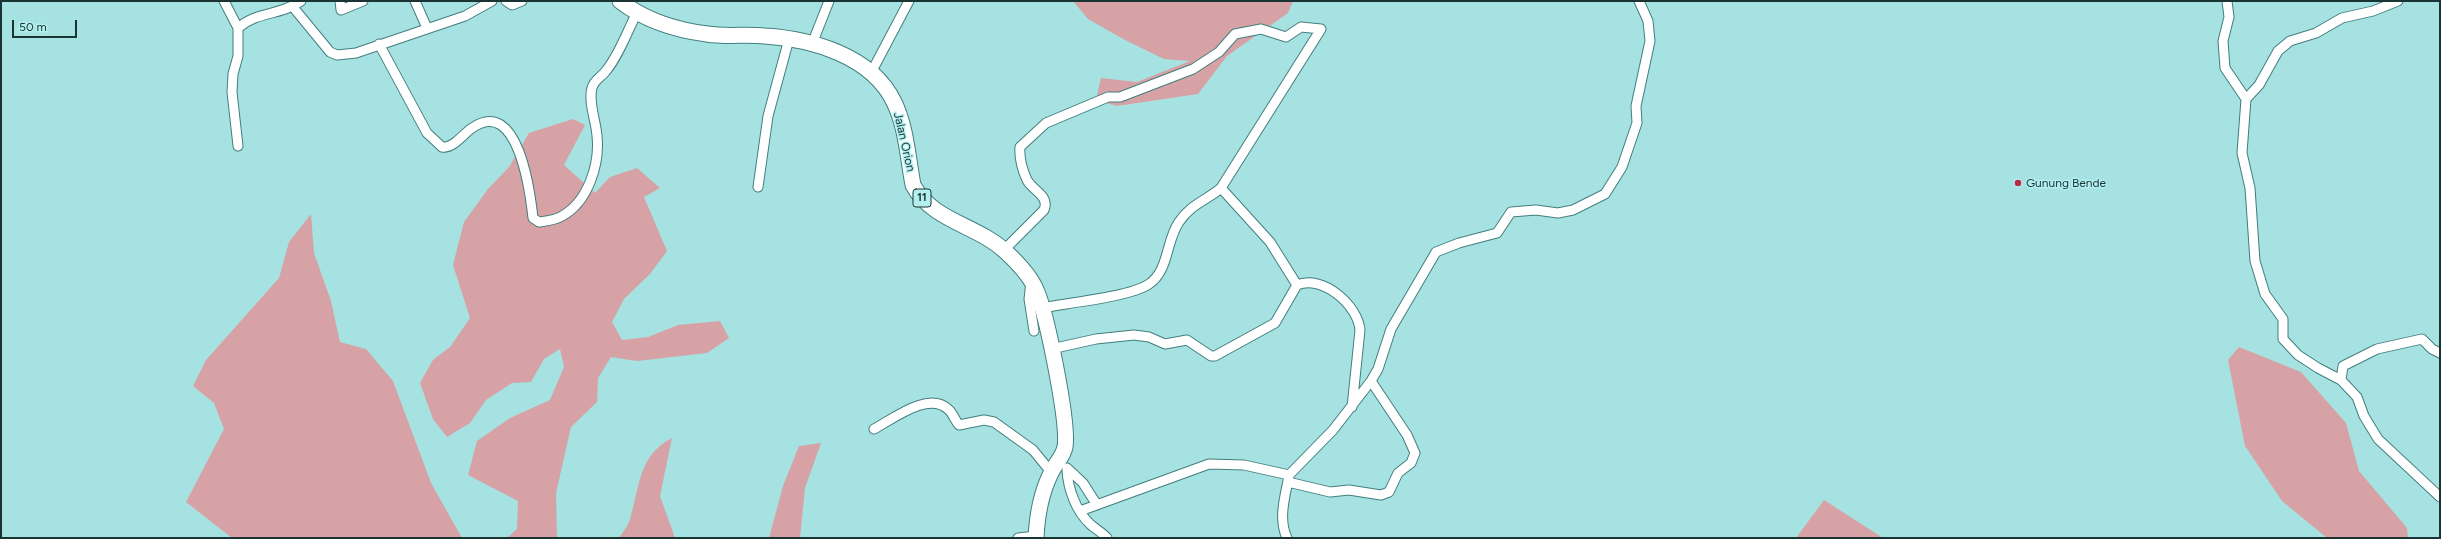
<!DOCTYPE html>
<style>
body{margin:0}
#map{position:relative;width:2441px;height:539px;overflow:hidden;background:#a5e2e1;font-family:Figtree,sans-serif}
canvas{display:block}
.frame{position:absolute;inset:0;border:2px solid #1a3333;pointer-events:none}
.scale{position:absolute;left:12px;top:20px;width:65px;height:18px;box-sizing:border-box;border:2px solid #1a3333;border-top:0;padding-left:5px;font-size:12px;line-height:14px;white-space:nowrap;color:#1a3333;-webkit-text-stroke:3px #b2f0ef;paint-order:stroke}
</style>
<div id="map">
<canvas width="2441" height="539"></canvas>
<div class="frame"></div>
<div class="scale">50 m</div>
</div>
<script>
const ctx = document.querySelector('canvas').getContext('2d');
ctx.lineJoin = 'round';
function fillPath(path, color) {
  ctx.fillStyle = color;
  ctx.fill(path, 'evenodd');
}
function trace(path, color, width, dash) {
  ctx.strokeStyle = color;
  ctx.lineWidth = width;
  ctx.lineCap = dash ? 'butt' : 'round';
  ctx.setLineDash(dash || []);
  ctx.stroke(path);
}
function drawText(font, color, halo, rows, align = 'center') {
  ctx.font = font + ' Figtree,sans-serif';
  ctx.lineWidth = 3;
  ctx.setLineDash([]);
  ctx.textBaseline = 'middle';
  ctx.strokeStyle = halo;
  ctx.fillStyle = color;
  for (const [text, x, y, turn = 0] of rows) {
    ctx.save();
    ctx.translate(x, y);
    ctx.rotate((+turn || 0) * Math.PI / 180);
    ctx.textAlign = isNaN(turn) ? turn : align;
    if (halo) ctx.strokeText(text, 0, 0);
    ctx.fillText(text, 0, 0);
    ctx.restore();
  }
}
fillPath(new Path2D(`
 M1073,1h220l-5,12 -61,43 -29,38 -81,12 -21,-6 5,-22 36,4 53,-21 -26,-2 -39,-19 -37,-21z
 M573,119l12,6 -21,40 31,28 15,-16 27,-9 23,20 -16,9 23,54 -17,23 -26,25 -12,23 10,18 26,-3 30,-12 42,-4 9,17 -22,15 -70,8 -26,-4 -13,21 -1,24 -26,25 -15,66 1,45h-50l10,-9 1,-28 -50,-26 9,-34 33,-23 40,-18 14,-33 -4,-18 -16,10 -13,23 -19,1 -26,17 -16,23 -23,14 -14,-18 -13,-36 13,-23 17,-13 20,-29 -17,-53 11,-43 24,-33 21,-22 20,-34z
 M311,214l3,39 17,48 9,41 26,7 27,32 38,102 31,55h-230l-46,-36 38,-73 -10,-26 -21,-17 13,-26 73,-82 10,-36z
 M2239,347l62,25 45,51 13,48 48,57 1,10h-81l-45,-37 -37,-55 -17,-86z
 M672,438l-12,58 15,42h-56c4,-6 9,-12 11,-19 10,-33 8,-63 42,-81z
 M821,443l-16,45 -5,50h-31l14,-52 16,-40z
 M1824,500l59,38h-87z`), '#d7a2a5');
const minor = new Path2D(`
 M224,1l14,27v28l-5,18 -1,18 6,54
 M340,1l1,9 22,-9
 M415,1l12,27
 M506,1l6,4 10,-4
 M2227,1l2,16 -6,24 2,27 21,31 -4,54 8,35 5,73 10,33 18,25v20l15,16 20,13 23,12 16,17 7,19 14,23 62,58
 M293,7l37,45 7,3 19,-2 109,-37 27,-15
 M238,28c19,-17 42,-12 63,-27
 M379,44l48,89 15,14c11,2 21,-13 30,-19 46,-32 58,63 61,90l6,4c7,-1 17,-2 23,-6 26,-14 38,-52 35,-80 -1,-15 -9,-34 -5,-48 2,-8 8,-10 13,-16 14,-16 22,-41 32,-59
 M812,44l17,-43
 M872,71l37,-70
 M2246,99l13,-14 19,-34 12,-10 26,-8 26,-15 31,-7 25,-10
 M758,187l10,-71 21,-77
 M1221,188l49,54 27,43
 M1004,250l40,-40c6,-14 -11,-19 -17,-30 -5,-11 -8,-21 -7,-33l26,-24 62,-26h12l73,-28 26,-17 16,-18 26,-5 25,8 15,-10 20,2 -100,159c-14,12 -30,16 -42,34 -13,18 -10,49 -30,62 -19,13 -82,19 -108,24
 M1031,281l-2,18 5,32
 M1051,349l45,-10 38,-4 15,2 16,7 22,-4 24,16h4l60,-33 22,-38c25,-11 61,20 63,45l-8,77
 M2341,380l2,-14 34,-17 45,-10 10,10 8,4
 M874,429c19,-10 55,-39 75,-19 4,4 6,10 10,15l25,-5 10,2 39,28 18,22
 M1067,468l16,15 14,22
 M1067,470c1,19 9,41 23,54 5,5 12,8 17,14
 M1288,482l42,10 19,-2 32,5 8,-3 9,-19 13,-10 4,-10 -8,-18 -36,-54
 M1080,511l129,-47 35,1 45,10 44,-45 38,-49 7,-12 13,-40 45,-77 23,-9 38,-10 14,-21 25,-2 22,3 15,-3 32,-16 17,-27 15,-44 -1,-17 14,-65 -2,-20 -9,-20
 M1018,538l18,-2
 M1287,538c-9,-19 -2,-42 2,-62`);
const trunk = new Path2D(`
 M620,1c26,20 55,29 87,33 19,3 39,0 58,2 47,3 107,20 129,66 12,24 14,56 19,83 19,36 64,40 92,66 12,11 26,25 32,41 10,24 32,131 28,155 -2,10 -10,17 -14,26 -10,20 -14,43 -15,65`);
trace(minor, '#427e7d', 11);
trace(trunk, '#427e7d', 17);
trace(minor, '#fff', 9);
trace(trunk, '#fff', 15);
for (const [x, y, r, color] of [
 [2018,183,4,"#ba2948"]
]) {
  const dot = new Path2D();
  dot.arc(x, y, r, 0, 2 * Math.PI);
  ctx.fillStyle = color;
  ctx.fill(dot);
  trace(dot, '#b2f0ef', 1.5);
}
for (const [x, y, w] of [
 [922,198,18]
]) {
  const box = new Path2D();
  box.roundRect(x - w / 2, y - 9, w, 18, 3);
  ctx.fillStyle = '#b2f0ef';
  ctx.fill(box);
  trace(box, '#1a3333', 1);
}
drawText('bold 11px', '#1a3333', null, [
 ["11",922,198]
]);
drawText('12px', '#1a3333', '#b2f0ef', [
 ["Jalan Orion",904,142,77]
]);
drawText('12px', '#1a3333', '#b2f0ef', [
 ["Gunung Bende",2026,183]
], 'left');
</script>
